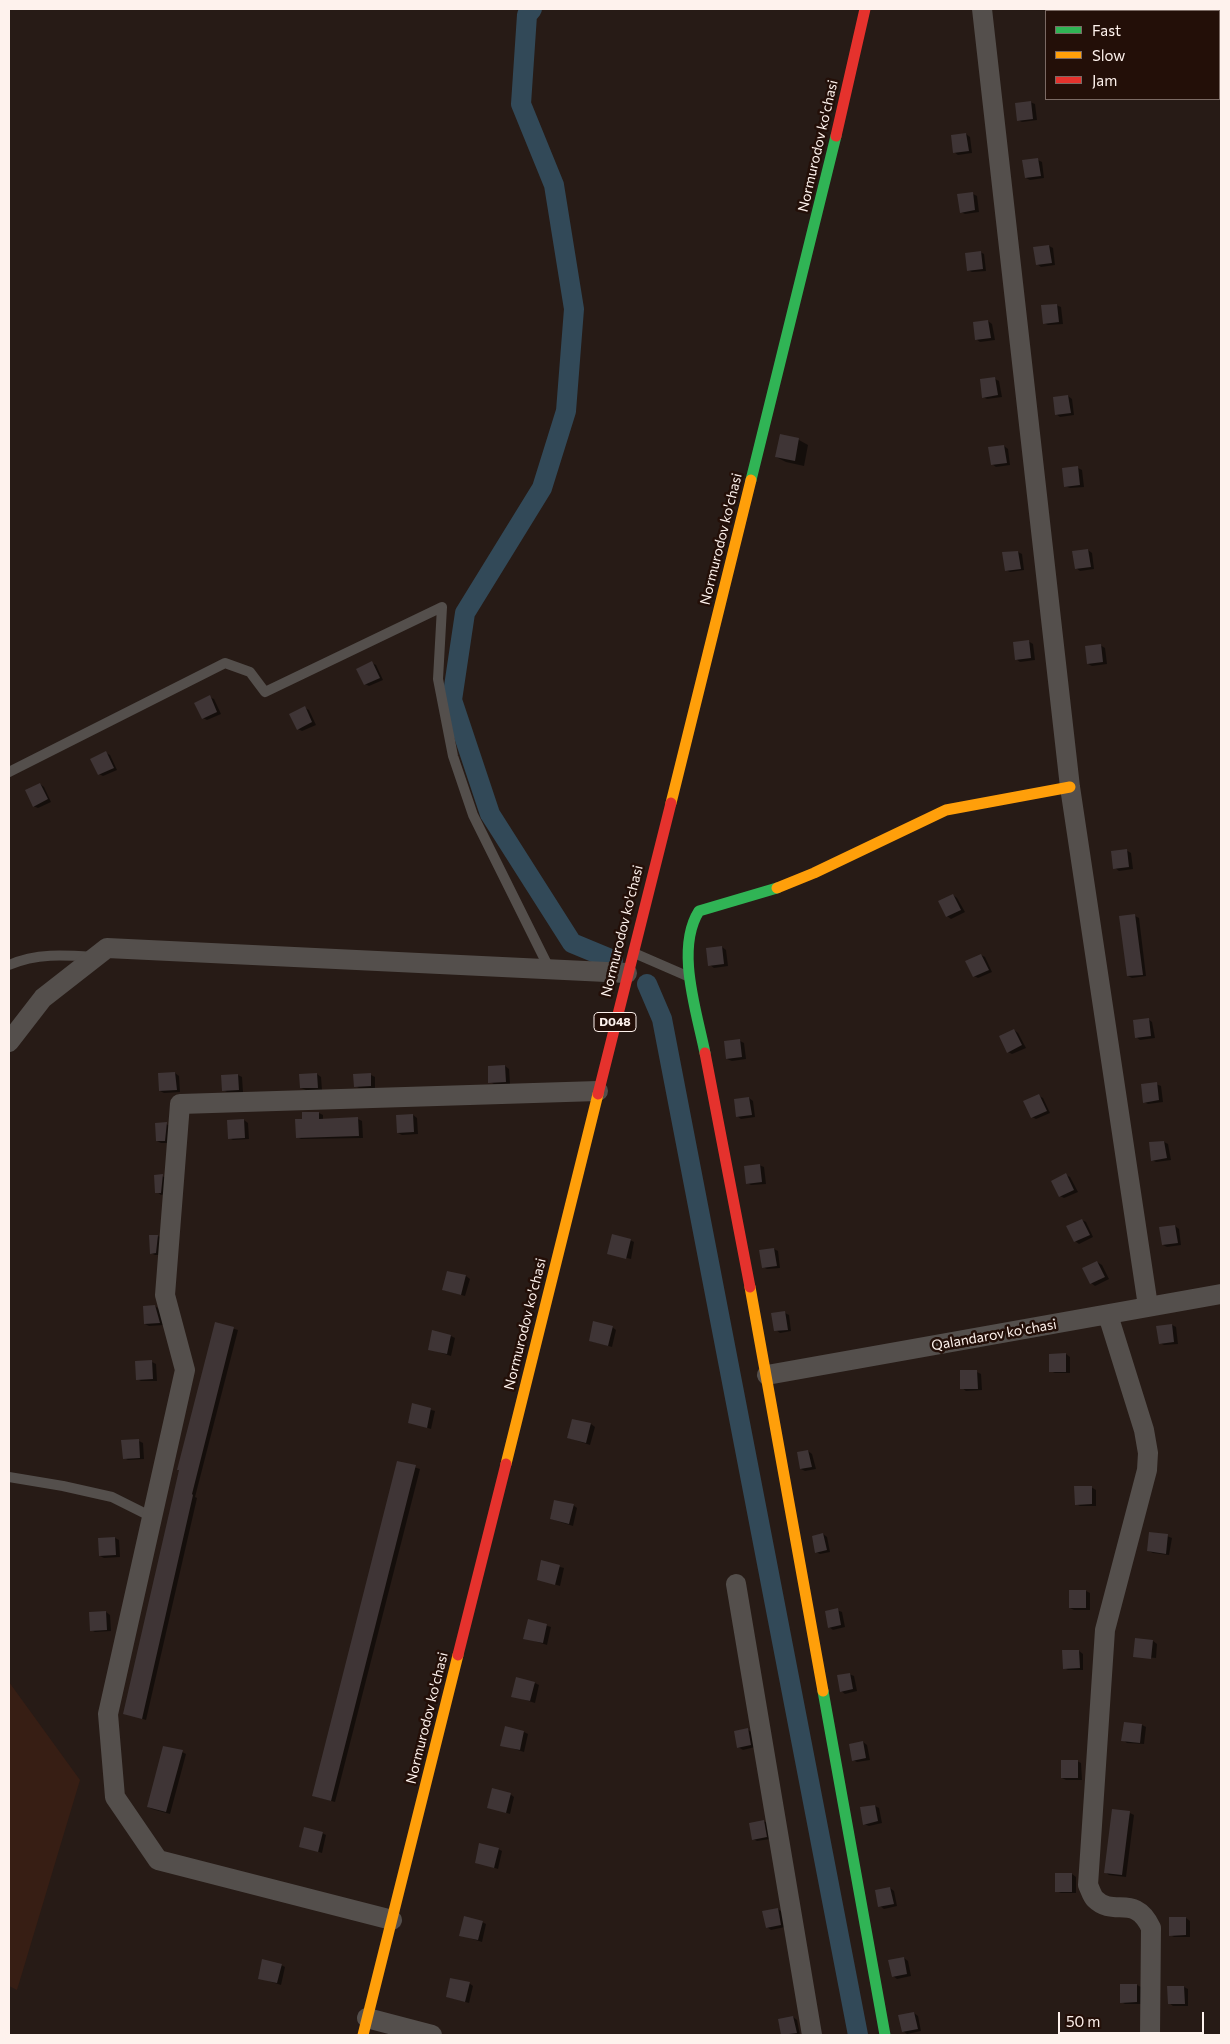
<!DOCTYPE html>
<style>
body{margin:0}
#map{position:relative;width:1230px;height:2044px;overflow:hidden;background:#271b16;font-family:Commissioner,sans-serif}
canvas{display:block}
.frame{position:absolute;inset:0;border:10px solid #fef2ed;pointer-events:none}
.legend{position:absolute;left:1045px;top:10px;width:175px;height:90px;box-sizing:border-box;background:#230f08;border:1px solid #7b6a64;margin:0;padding:6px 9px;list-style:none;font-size:15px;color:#fef2ed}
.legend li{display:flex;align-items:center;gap:10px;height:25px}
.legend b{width:25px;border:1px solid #7b6a64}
.scale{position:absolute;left:1058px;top:2012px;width:146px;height:22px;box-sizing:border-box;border:2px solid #fef2ed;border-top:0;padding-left:6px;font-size:15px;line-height:18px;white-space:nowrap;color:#fef2ed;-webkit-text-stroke:4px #230f08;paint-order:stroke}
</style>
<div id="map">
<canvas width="1230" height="2044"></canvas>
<div class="frame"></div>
<ul class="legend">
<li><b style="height:6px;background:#30b455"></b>Fast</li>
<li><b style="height:6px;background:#ff9f0a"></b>Slow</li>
<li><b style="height:6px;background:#e5322d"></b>Jam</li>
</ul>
<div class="scale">50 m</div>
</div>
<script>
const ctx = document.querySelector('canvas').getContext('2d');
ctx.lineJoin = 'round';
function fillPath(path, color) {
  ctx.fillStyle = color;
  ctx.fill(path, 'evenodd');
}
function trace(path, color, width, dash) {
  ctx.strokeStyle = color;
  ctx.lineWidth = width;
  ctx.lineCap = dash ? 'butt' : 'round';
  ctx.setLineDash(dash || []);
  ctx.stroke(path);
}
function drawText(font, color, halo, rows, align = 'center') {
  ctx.font = font + ' Commissioner,sans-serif';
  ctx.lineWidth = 5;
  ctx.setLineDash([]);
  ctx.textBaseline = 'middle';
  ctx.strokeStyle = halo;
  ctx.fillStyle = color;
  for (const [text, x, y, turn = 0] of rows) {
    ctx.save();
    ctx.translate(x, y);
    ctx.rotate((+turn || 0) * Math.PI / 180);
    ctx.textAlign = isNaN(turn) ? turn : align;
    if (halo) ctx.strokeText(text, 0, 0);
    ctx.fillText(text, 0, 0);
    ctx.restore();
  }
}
fillPath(new Path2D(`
 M9,1682l71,98 -63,210 -8,-4z`), '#371e14');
fillPath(new Path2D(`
 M1030,102l5,2 2,16 -15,2 -4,-2z
 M966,134l4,3 2,16 -14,2 -4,-3 -2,-16z
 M1038,160l4,2 2,16 -14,2 -4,-2z
 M973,194l4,2 2,16 -14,2 -4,-2z
 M1049,246l4,2 2,17 -14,2 -4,-3z
 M980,252l4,2 2,17 -14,1 -4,-2z
 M1056,305l5,2 2,17 -15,1 -4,-2z
 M988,321l4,3 3,16 -15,2 -4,-3z
 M995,379l4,2 3,16 -15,2 -4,-2z
 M1068,396l4,3 2,16 -14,2 -4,-3z
 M781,436l18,4 9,5 -4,21 -18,-4 -10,-5z
 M1004,446l4,3 2,16 -14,2 -4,-3z
 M1078,468l4,2 2,17 -14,1 -5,-2z
 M1088,550l4,3 2,16 -14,2 -4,-3z
 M1018,552l4,2 2,16 -14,2 -4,-2z
 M1028,641l5,3 2,16 -15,2 -4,-3z
 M1100,645l5,3 2,16 -15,2 -4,-2z
 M372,663l4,2 7,15 -14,6 -4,-2z
 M209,697l5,2 7,15 -14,6 -4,-2z
 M305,708l4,2 7,15 -14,6 -4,-2z
 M106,753l4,2 7,15 -14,6 -4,-2z
 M40,784l4,3 7,15 -13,6 -5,-2z
 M1126,850l5,3 2,16 -14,2 -4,-3z
 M953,895l4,3 8,14 -14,7 -4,-3z
 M1135,916l4,2 7,58 -14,2 -4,-2z
 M722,947l4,3 2,16 -14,2 -4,-3z
 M981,955l4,2 7,15 -14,6 -4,-2z
 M1148,1019l4,3 3,16 -15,2 -4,-3z
 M1014,1030l4,3 8,15 -14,6 -4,-2z
 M740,1041l4,2 2,16 -14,2 -5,-2z
 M505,1066l4,3 1,15h-16l-4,-2z
 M175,1073l4,3 1,16 -16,1 -4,-2z
 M317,1074l4,3 1,13h-16l-5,-2z
 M238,1075l4,2 1,15h-16l-4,-2z
 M371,1075l4,2v11h-16l-4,-2z
 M1156,1084l5,2 2,16 -15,2 -4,-2z
 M1039,1096l4,2 7,15 -14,6 -4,-2z
 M749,1098l4,3 2,16 -14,2 -4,-3 -2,-16z
 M319,1113l4,2v5l35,-1 4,2 1,17 -62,1 -4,-2 6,-17z
 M413,1115l4,3 1,16 -16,1 -4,-2z
 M244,1120l4,3 1,16 -16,1 -4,-2z
 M166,1124l4,2 -1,17h-8l-4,-2z
 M1164,1142l4,2 3,16 -15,2 -4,-2z
 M759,1165l5,2 2,17 -15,1 -4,-2z
 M1066,1175l4,2 8,15 -14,6 -4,-2z
 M162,1176l4,2 -1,16 -4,1 -4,-3z
 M1082,1220l4,2 7,15 -14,7 -4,-3z
 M1175,1226l4,3 2,16 -14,2 -4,-2z
 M158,1236l4,2 -2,17h-5l-4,-2z
 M630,1240l4,2 -3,17 -20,-5z
 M774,1249l4,2 2,17 -13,1 -4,-2z
 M1097,1262l5,3 7,14 -14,7 -4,-3z
 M466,1276l4,3 -5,17 -22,-6z
 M155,1306l4,3 5,16 -15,1 -4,-2z
 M785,1313l4,2 2,16 -11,2 -4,-3z
 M216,1324l22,6 -43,167 2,1 -51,222 -22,-7z
 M1172,1325l4,2 2,17 -14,1 -4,-2z
 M612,1327l4,3 -4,17 -22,-6z
 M451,1336l4,2 -4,18 -22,-7z
 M1066,1354l4,3v16h-15l-5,-2z
 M152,1362l4,2 1,17h-16l-4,-2z
 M961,1372h16l4,2 1,16 -16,1 -4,-3z
 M413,1405l22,6 -4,18 -22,-7z
 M591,1424l4,3 -5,18 -21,-7z
 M139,1441l4,2 1,16 -16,1 -4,-2z
 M808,1451l4,3 4,15 -11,2 -4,-2z
 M398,1462l22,7 -85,333 -22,-6z
 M1091,1487l5,3v16h-16l-4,-2z
 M573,1505l4,3 -4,18 -22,-7z
 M823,1534l4,3 3,15 -10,2 -4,-2z
 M1167,1536l5,2 -3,17 -16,-2 -4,-2z
 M115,1538l4,2 1,17 -16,1 -4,-2z
 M542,1562l22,6 -4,18 -22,-7z
 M1086,1591l4,2v17h-16l-4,-2z
 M837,1610l5,2 3,15 -12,3 -4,-3z
 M106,1612l4,3 1,16 -16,1 -4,-2 -1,-17z
 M529,1620l22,7 -4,18 -22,-7z
 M1136,1639l17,2 4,3 -1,14 -22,-2z
 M1064,1651h15l4,3v16h-15l-4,-2z
 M849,1674l5,2 3,15 -12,3 -4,-3z
 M535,1683l4,2 -4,18 -22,-7z
 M1142,1725l4,2 -2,17 -17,-1 -4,-3z
 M748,1730l4,2 3,15 -12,3 -5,-3z
 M524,1732l4,2 -4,18 -22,-7z
 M863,1742l4,3 3,15 -13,2 -4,-2z
 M182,1752l4,2 -16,60 -18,-5 -4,-2z
 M1077,1761l4,2 1,17h-16l-4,-2z
 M510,1794l4,3 -4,17 -22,-7z
 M875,1806l4,2 3,15 -13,3 -5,-2z
 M1130,1813l4,2 -8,62 -17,-2 -4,-3z
 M763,1821l5,2 2,16 -13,2 -4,-2z
 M322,1833l4,2 -4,18 -22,-7z
 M498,1849l4,2 -4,18 -22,-7z
 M1072,1874l4,3v16h-15l-5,-2z
 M890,1888l4,3 3,15 -13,3 -4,-3z
 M778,1909l4,3 3,15 -14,3 -4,-3z
 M1186,1918l4,3v16h-16l-4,-2z
 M482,1922l4,2 -4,18 -22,-7z
 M904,1958l4,3 3,15 -14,3 -4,-3z
 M281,1965l4,2 -4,18 -22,-7z
 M469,1983l4,3 -4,17 -22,-6z
 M1137,1985l4,2v17h-16l-4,-2z
 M1184,1987l4,2v17h-15l-4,-3z
 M914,2013l4,3 3,15 -14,3 -4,-3z
 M793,2017l4,3 3,15h-18l-3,-15z`), '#0007');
trace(new Path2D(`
 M532,9l-5,6 -6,89 33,81 20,124 -8,102 -24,77 -77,125 -13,87 38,114 82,129 41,17
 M647,984l15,35 196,1016`), '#324958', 20);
fillPath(new Path2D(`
 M1031,101l2,18 -16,2 -2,-18z
 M966,133l3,18 -16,2 -2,-18z
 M1038,158l3,18 -16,2 -3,-18z
 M973,192l2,18 -15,3 -3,-19z
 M1049,245l3,18 -16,2 -3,-18z
 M981,251l2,18 -16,2 -2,-18z
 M1057,304l2,18 -16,2 -2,-19z
 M988,320l3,18 -16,2 -2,-18z
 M995,377l3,18 -16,3 -2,-19z
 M1068,395l3,18 -16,2 -2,-18z
 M780,434l19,4 -4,23 -20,-4z
 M1004,445l3,18 -16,2 -3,-18z
 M1078,466l2,19 -16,2 -2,-19z
 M1088,549l3,18 -16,2 -3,-18z
 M1018,551l3,18 -16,2 -3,-19z
 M1029,640l2,18 -16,2 -2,-18z
 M1101,644l2,18 -16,2 -2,-18z
 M372,661l8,17 -16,7 -8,-16z
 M210,695l7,17 -15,7 -8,-16z
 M305,706l7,16 -15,8 -8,-16z
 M106,751l8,17 -16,7 -8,-16z
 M40,783l8,16 -15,8 -8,-17z
 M1127,849l2,18 -16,2 -2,-18z
 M953,894l8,16 -15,7 -8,-16z
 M1135,914l8,61 -16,1 -8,-60z
 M722,946l2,18 -16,2 -2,-18z
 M981,954l8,16 -16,7 -8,-16z
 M1149,1018l2,18 -16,2 -2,-18z
 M1014,1029l8,16 -15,8 -8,-17z
 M740,1039l2,18 -16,2 -2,-18z
 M505,1065l1,17 -18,1v-17z
 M175,1072l2,18 -18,1 -1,-18z
 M317,1073l1,15h-18l-1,-14z
 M371,1073v13l-17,1 -1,-13z
 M238,1074l1,16 -17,1 -1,-16z
 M1157,1082l2,18 -16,3 -2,-19z
 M1039,1094l8,17 -16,7 -8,-17z
 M749,1097l3,18 -16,2 -2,-18z
 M302,1112h17v7l39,-2 1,19 -63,2 -1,-19h7z
 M413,1114l1,18 -17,1 -1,-18z
 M244,1119l1,19 -17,1 -1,-19z
 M167,1122l-2,19h-9l-1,-18z
 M1164,1141l3,17 -16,3 -2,-19z
 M760,1164l2,18 -16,2 -2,-18z
 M1066,1173l8,17 -15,7 -8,-16z
 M163,1174l-2,19h-6l-1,-18z
 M1082,1219l8,16 -16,7 -8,-16z
 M1175,1225l3,18 -16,2 -3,-18z
 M612,1234l19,5 -5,20 -19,-5z
 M149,1235h9l-2,18 -6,1z
 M774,1248l3,18 -15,2 -3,-18z
 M1097,1261l8,16 -15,7 -8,-16z
 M447,1271l19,4 -5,20 -19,-5z
 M155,1305l5,18 -16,1 -1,-18z
 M785,1311l3,19 -14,1 -3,-18z
 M593,1321l20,5 -5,20 -19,-5z
 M215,1322l19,5 -42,167 1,1 -51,224 -19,-5 56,-244h-2z
 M1172,1324l2,18 -15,2 -3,-18z
 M432,1330l19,5 -4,19 -19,-4z
 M1066,1353v19h-17v-18z
 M152,1360l1,19 -17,1 -1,-19z
 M960,1370h17l1,19h-18z
 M412,1403l19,5 -4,20 -19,-5z
 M572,1419l19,4 -5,20 -19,-5z
 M139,1439l1,19 -17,1 -2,-19z
 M808,1450l4,17 -12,2 -3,-17z
 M397,1461l19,4 -85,336 -19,-5z
 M1074,1486h18v18l-17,1z
 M554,1500l20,4 -5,20 -19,-5z
 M1149,1532l19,2 -2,20 -19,-3z
 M823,1533l4,17 -12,3 -3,-17z
 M115,1537l1,18 -17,1 -1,-18z
 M541,1560l19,5 -5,20 -18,-5z
 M1069,1590h17v18h-17z
 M838,1608l3,17 -13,3 -3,-17z
 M106,1611l1,19 -17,1 -1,-19z
 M528,1619l19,5 -4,19 -20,-4z
 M1135,1638l18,2 -2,19 -18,-2z
 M1062,1650h17l1,18 -17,1z
 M850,1673l3,16 -13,3 -3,-17z
 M516,1677l19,5 -5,19 -19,-4z
 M1124,1722l18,2 -2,19 -19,-2z
 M505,1726l19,5 -4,19 -20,-4z
 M748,1728l3,17 -14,3 -3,-17z
 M863,1741l3,17 -14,3 -3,-17z
 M163,1746l20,4 -17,62 -19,-5z
 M1061,1760h17v18h-17z
 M492,1788l19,5 -5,20 -19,-5z
 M875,1805l3,16 -15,4 -3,-18z
 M1112,1809l18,2 -8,64 -18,-2z
 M764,1820l3,17 -15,3 -3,-17z
 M304,1827l19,5 -5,20 -19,-5z
 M479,1843l20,5 -5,20 -19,-5z
 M1055,1873h17v19h-17z
 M890,1887l4,17 -16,3 -3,-17z
 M778,1908l3,17 -15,3 -4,-17z
 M464,1916l19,5 -5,19 -19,-4z
 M1169,1917h17v18l-17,1z
 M904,1957l3,17 -15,3 -4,-17z
 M262,1959l20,5 -5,19 -19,-4z
 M450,1978l20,4 -5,20 -19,-5z
 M1120,1984h17v18l-17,1z
 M1167,1986h17l1,18h-17z
 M914,2012l4,17 -16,3 -4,-17z
 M793,2016l4,17 -16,2 -3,-16z`), '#3f3536');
trace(new Path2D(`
 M9,772l216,-109 25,9 15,20 177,-85 -4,72 15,77 20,59 77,155
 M634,953l53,23
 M9,965c28,-12 55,-10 85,-8
 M9,1477l54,9 49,11 40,20`), '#544f4c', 10);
trace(new Path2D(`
 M982,9l88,778 78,519
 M9,1042l34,-44 64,-50 520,25
 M1108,1315l36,115 4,23 -1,17 -42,160 -17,255c2,4 4,11 7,14 19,19 40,-6 56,29l-1,107
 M767,1375l454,-81
 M736,1584l76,451
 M392,1920l-234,-60 -43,-63 -7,-83 77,-344 -20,-75 15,-191 418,-13
 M367,2018l65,17`), '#544f4c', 20);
trace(new Path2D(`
 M751,480l85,-344
 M705,1053c-8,-41 -30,-104 -6,-142l78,-23
 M823,1691l62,344`), '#30b455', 11);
trace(new Path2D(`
 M671,803l80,-323
 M777,888l37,-15 132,-63 124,-23
 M750,1287l73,404
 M506,1464l92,-370
 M363,2035l95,-380`), '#ff9f0a', 11);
trace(new Path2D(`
 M836,136l29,-127
 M705,1053l45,234
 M598,1094l73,-291
 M458,1655l48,-191`), '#e5322d', 11);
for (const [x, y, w] of [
 [615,1022,42]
]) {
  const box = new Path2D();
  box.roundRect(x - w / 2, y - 9.5, w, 19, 4);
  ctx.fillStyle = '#230f08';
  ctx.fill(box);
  trace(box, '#fef2ed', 1);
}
drawText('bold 12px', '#fef2ed', null, [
 ["D048",615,1022]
]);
drawText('14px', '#fef2ed', '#230f08', [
 ["Normurodov ko'chasi",818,146,-77],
 ["Normurodov ko'chasi",721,539,-76],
 ["Normurodov ko'chasi",622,931,-76],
 ["Normurodov ko'chasi",525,1324,-76],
 ["Qalandarov ko'chasi",994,1335,-10],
 ["Normurodov ko'chasi",427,1718,-76]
]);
</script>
